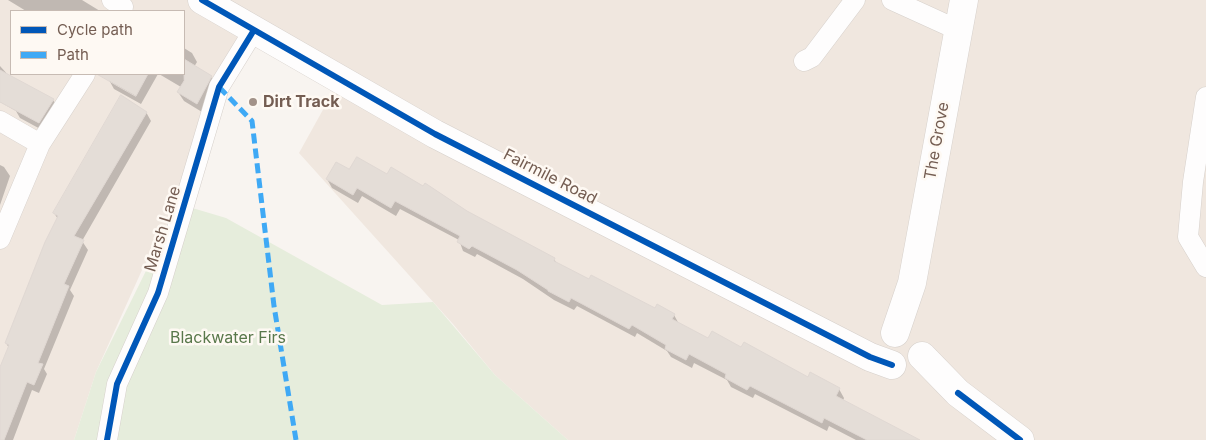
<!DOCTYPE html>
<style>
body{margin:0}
#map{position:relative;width:1206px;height:440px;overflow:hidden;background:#f8f4f0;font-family:Inter,sans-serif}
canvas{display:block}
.legend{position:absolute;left:10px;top:10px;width:175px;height:65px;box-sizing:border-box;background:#fef9f3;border:1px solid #c7bbb3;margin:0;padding:6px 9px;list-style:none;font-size:15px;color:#745d52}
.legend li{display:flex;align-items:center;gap:10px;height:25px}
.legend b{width:25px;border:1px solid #c7bbb3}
</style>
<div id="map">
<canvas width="1206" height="440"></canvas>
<ul class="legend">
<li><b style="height:6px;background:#0057b8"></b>Cycle path</li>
<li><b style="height:6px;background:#3fa9f5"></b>Path</li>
</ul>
</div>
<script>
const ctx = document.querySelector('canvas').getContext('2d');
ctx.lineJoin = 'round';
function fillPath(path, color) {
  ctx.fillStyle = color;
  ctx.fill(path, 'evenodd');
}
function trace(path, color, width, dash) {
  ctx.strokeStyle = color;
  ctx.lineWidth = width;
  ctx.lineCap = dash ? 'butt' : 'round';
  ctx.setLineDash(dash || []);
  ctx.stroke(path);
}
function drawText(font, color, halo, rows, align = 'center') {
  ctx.font = font + ' Inter,sans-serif';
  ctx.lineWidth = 5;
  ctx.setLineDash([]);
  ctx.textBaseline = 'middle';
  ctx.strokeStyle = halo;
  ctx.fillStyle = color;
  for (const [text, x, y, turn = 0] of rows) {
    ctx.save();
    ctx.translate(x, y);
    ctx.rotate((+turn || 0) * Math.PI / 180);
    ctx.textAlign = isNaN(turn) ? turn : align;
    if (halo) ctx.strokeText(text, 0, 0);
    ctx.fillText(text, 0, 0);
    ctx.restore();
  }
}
fillPath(new Path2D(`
 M0,0h1206v440h-638l-73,-65 -42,-51 -154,-171 41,-74 -86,-49 -35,57 -27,92 -50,91 -46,102 -22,68h-74zM11,11h173v63h-173z`), '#f0e7df');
fillPath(new Path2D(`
 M179,204l47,14 156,87 51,-3 62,73 73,65h-494l22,-68z`), '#e6eddc');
fillPath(new Path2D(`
 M8,0h74l18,11h-74z
 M184,48l8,5 5,9 -3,5 17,10 5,9 -14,26 -18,-11 -6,-9 3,-5 -22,-13h25z
 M0,66l9,10 44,24 5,8 -14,23 -24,-13 -4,-7 -16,-9z
 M113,74h45l-17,30 -27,-15 -5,-9z
 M146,112l5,9 -69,120 6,9 -18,40 4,6 -30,73 3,5 -8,19 -7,-3 -19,50h-13v-70l9,-22 -3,-5 52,-124 -4,-6z
 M0,165l4,2 6,9 -10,29z
 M350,171l37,5 79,36 88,47 4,6 98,45 18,5 5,9 30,15 32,10 67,30 31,10 5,9 -1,3 74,39h-61l-27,-14 -2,5 -72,-37 -2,4 -22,-11 -4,-7 -33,-17 -2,5 -21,-11 -4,-6 -30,-18 -2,4 -58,-31 -3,4 -20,-10 -31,-21 -46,-25 -2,3 -12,-6 -4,-11 -59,-31 -4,7 -34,-20 -4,7 -26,-15 -5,-9z`), '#0003');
const building = new Path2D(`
 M184,59l28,17 -15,28 -20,-12 7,-11z
 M0,70l54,29 -15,24 -39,-21z
 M97,74h51l-12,22z
 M121,95l26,17 -73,124 10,4 -20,44 5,2 -31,77 5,1 -9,21 -7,-3 -23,58h-4v-73l9,-22 -4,-2 40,-101 13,-26 -5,-3z
 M357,157l30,17 4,-7 32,19 2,-3 42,28 88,47 -1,3 35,18 2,-4 64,33 2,-4 18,10 -3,5 36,19 4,-7 29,16 3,-5 64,35 2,-5 30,16 -4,8 84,44h-53l-43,-22 -2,5 -72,-37 -3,4 -22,-12 1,-4 -37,-20 -3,6 -21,-11 1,-4 -34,-20 -3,4 -58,-31 -2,4 -21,-11v-1l-31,-20 -45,-24 -3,3 -12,-7 3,-6 -65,-35 -4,7 -34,-20 -4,7 -27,-16 10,-17 13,7z`);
fillPath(building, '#e4ddd7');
trace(building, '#e0d8d3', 1);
const street = new Path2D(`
 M112,0l11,7
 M892,0l66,30
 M804,61l8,-4 43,-57
 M1206,97l-13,85 -5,55 18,30
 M0,121l40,23
 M0,239l40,-95 45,-70
 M107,440l10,-56 41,-91 61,-206 35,-57`);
const secondary = new Path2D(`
 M202,0l233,134 435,223 22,8
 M895,333l17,-50 52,-283
 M922,356l36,37 62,47`);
trace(street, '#d6d0cb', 21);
trace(secondary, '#d6d0cb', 29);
trace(street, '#fefdfd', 20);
trace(secondary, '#fefdfd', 28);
trace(new Path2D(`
 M219,87l33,34 22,185 22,134`), '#3fa9f5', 5, [10, 5]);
trace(new Path2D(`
 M202,0l233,134 435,223 22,8
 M958,393l62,47
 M107,440l10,-56 41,-91 61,-206 35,-57`), '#0057b8', 6);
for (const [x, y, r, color] of [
 [253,102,5,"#a29289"]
]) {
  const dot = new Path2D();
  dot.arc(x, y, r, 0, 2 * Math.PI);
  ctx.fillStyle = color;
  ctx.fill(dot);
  trace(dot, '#fef9f3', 2);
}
drawText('bold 16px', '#745d52', '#fef9f3', [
 ["Dirt Track",263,102]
], 'left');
drawText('16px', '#745d52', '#fef9f3', [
 ["The Grove",937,141,-80],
 ["Fairmile Road",550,177,27],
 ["Marsh Lane",163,229,-73]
]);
drawText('16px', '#59784b', '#fef9f3', [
 ["Blackwater Firs",228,338]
]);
</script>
